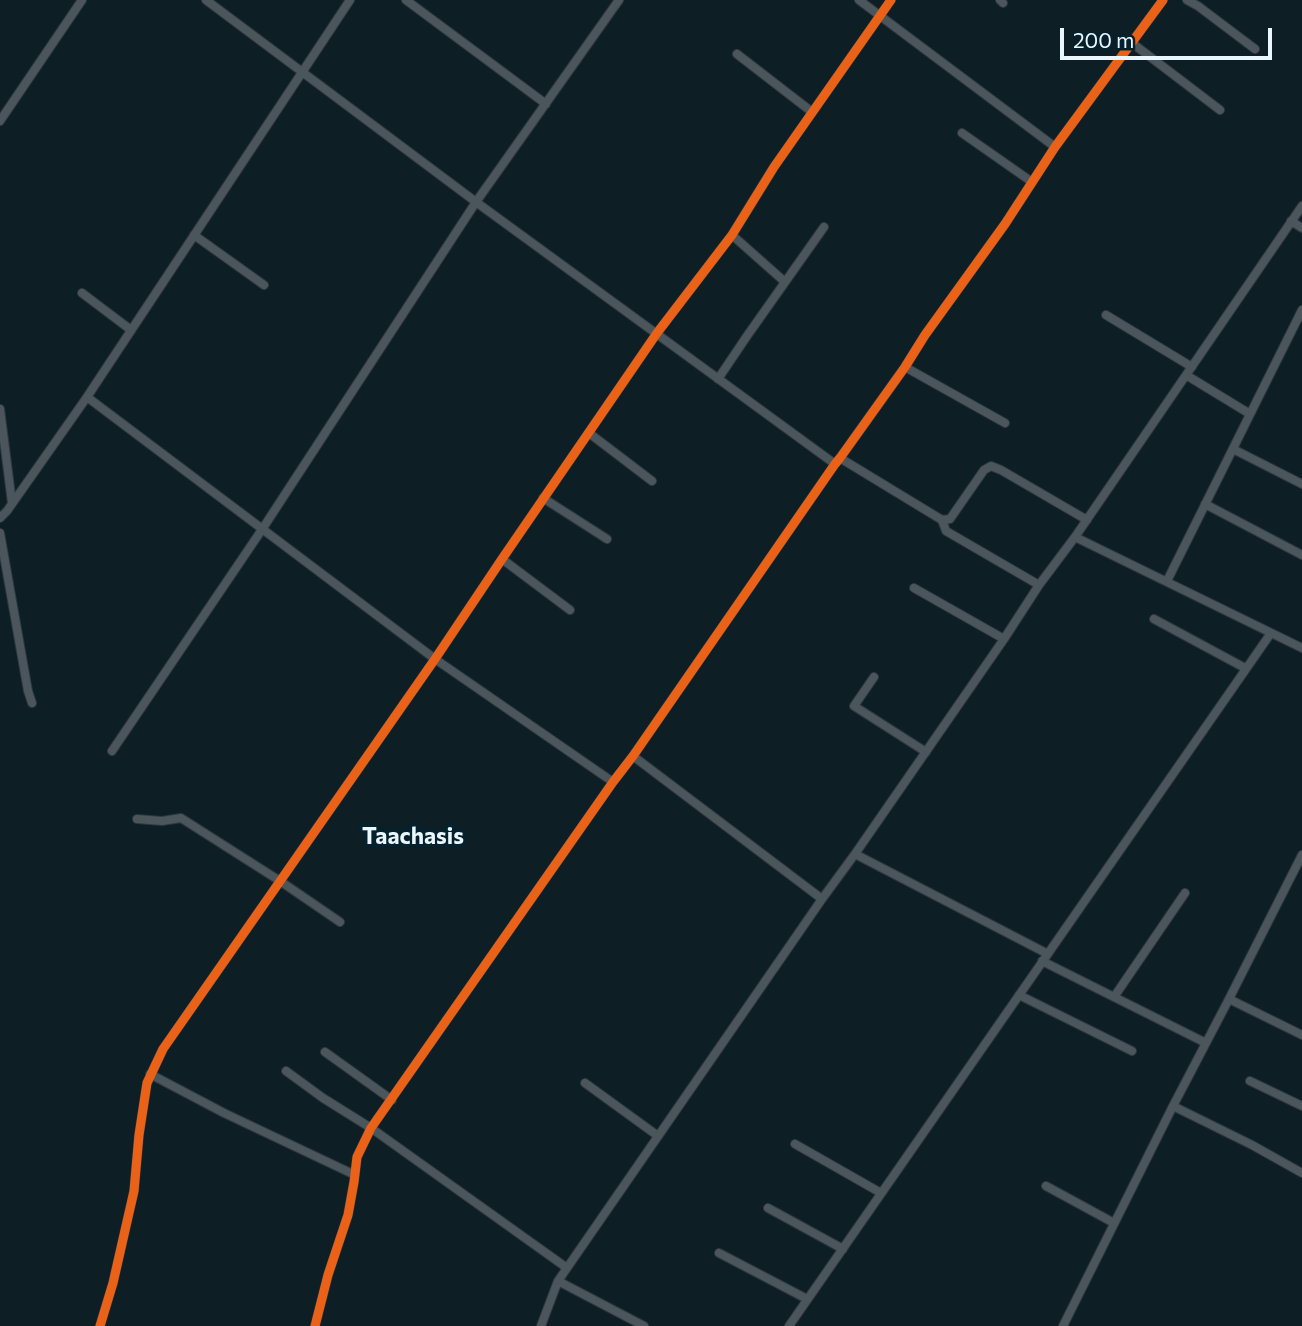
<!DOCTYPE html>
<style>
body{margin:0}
#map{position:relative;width:1302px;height:1326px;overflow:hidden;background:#0e1e25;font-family:Commissioner,sans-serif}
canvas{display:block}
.scale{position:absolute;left:1060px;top:28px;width:212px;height:32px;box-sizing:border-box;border:4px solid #ebf7ff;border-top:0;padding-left:9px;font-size:21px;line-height:24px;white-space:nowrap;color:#ebf7ff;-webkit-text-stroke:5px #05212e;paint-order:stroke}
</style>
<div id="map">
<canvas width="1302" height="1326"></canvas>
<div class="scale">200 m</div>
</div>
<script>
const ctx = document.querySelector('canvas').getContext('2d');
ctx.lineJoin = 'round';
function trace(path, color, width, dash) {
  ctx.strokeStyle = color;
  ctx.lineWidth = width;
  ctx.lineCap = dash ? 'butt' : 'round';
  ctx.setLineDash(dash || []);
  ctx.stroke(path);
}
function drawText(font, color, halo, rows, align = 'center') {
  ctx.font = font + ' Commissioner,sans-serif';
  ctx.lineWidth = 7;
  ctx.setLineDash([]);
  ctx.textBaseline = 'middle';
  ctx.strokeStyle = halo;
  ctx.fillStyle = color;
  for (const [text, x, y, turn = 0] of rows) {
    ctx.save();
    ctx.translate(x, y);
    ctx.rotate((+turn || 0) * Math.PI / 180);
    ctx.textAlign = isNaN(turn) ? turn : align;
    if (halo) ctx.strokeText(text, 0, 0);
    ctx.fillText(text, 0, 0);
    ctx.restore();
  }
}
const minor = new Path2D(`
 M206,0l270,202 359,262
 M406,0l140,104
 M859,0l196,147
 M1000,0l3,3
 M1187,0l11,6 57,43
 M1132,43l88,67
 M737,54l75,58
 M0,121l82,-121
 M962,133l70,49
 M1291,221l11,7
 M194,235l70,50
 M732,235l53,47
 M82,293l49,37
 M1106,315l86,52
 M905,367l100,56
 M1186,375l64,39
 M718,379l29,-43 77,-109
 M87,397l348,262 178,123
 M0,409l12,94
 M589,433l63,48
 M1233,449l69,35
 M840,458l102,62 8,-1 34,-49 7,-4 10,4 86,50
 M543,498l64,41
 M1205,504l97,51
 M0,518l7,-7 80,-114 263,-397
 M942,520l4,11 93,54
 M0,533l28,158 4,12
 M1075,537l227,111
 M502,559l68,51
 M1167,581l135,-271
 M914,588l90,51
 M1154,619l91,49
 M874,677l-20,29 72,46
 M112,751l151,-223 213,-326 143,-202
 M633,756l189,143
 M137,819l25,2 19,-3 99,63 60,41
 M855,854l193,100
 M1042,961l164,82
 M1019,995l113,56
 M1114,997l71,-104
 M1229,999l73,36
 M325,1052l67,48
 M286,1071l37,27 48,30 196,140
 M150,1074l74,39 131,62
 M1250,1081l52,25
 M585,1083l73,53
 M1173,1106l79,39 50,28
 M795,1144l86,49
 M1046,1186l68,37
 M768,1208l75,41
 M719,1253l88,46
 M558,1281l86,45
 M100,1326l13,-43 21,-92 5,-56 8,-52 16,-34 272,-390 67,-100 155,-226 75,-98 42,-68 117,-167
 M315,1326l13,-51 20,-60 6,-33 3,-25 14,-29 242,-346 20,-26 202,-292 5,-6 65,-91 20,-32 80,-111 50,-77 108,-147
 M541,1326l17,-45 9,-13 255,-369 33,-45 149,-215 35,-54 36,-48 227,-331
 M789,1326l482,-693
 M1063,1326l110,-220 56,-107 73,-144`);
trace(minor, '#2e373d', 10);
trace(minor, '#4b565c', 8);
trace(new Path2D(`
 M100,1326l13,-43 21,-92 5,-56 8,-52 16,-34 272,-390 67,-100 155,-226 75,-98 42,-68 117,-167
 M315,1326l13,-51 20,-60 6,-33 3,-25 14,-29 242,-346 20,-26 202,-292 5,-6 65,-91 20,-32 80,-111 50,-77 108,-147`), '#ea6118', 9);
drawText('bold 23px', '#ebf7ff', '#05212e', [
 ["Taachasis",413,836]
]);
</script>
